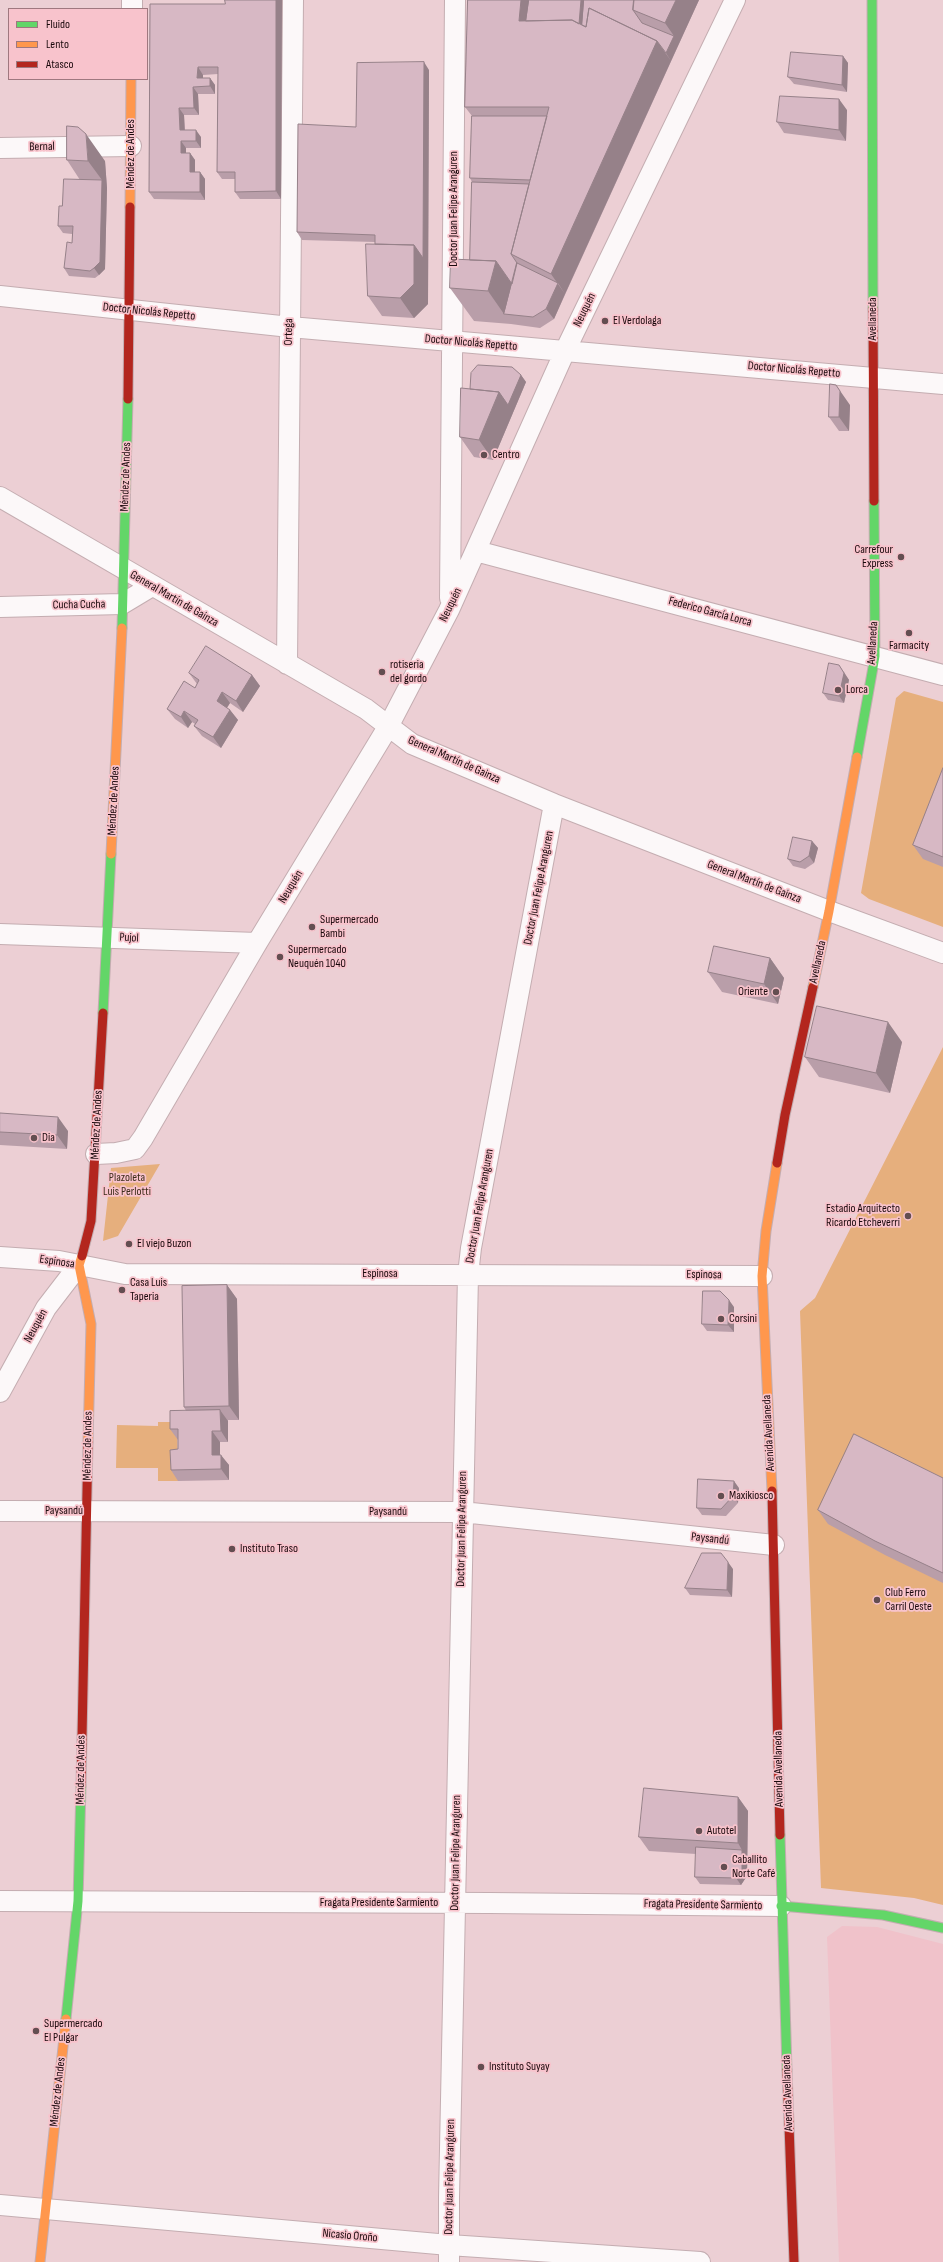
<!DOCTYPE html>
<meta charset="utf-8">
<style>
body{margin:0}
#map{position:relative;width:943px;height:2262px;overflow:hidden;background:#eccfd4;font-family:"Sofia Sans Condensed",sans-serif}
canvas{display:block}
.legend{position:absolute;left:8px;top:8px;width:140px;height:72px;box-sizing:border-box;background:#f8c3cc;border:1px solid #9f787f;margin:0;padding:5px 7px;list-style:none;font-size:12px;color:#19080b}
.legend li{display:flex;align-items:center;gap:8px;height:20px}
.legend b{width:20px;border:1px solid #9f787f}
</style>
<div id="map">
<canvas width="943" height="2262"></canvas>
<ul class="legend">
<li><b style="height:5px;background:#63d668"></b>Fluido</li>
<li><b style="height:5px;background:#ff974d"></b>Lento</li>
<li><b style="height:5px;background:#b3261e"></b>Atasco</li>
</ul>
</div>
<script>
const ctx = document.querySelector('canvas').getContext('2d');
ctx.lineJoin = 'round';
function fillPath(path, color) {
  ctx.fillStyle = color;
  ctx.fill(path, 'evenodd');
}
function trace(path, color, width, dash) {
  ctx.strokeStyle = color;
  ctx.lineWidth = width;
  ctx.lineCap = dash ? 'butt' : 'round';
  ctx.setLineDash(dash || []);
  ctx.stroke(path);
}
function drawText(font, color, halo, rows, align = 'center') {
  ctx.font = font + ' "Sofia Sans Condensed",sans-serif';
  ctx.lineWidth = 3.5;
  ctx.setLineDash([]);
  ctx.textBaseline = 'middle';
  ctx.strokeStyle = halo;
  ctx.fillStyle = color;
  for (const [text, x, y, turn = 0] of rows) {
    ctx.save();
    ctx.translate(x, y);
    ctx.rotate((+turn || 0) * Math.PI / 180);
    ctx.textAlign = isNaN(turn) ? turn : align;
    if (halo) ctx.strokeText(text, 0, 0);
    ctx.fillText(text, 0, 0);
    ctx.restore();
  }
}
fillPath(new Path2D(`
 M842,1926l35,1 66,17v318h-104l-12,-325z`), '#f0c2ca');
fillPath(new Path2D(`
 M904,691l39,11v225l-74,-28 -8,-6 35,-195z
 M943,1047v858l-29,-7 -93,-10 -21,-577 15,-13z
 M160,1164l-42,72 -15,5 8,-73z
 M158,1422h19l1,59h-20v-13h-42l1,-43 41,1z`), '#e6af7d');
const street = new Path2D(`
 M132,9v-9
 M0,148l131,-2
 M0,296l290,31 653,57
 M0,497l366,212 46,35 142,60 275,107 114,42
 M476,551l467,124
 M450,598l5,-598
 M0,607l122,-3 30,-18
 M287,664l6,-664
 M0,934l257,9
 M96,1154l20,-1 19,-4 8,-11 114,-195 131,-216 61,-117 116,-259 170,-351
 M0,1257l59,4 66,13 637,2
 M0,1392l46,-84 33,-43
 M0,1511l462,1 312,33
 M0,1901l490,2 291,3
 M0,2205l449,40 251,17
 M449,2262v-65l19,-922 3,-27 83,-444`);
const fast = new Path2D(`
 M872,0l1,309
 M122,628l6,-229
 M857,757l18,-101 -1,-155
 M103,1013l8,-159
 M780,1835l7,235
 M781,1906l102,9 60,13
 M66,2019l12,-118 3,-115`);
const slow = new Path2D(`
 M130,207l1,-128
 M111,854l11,-226
 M813,987l16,-76 28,-154
 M82,1256l-3,9 12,59 -3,118
 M772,1491l-10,-215 4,-45 11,-68
 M40,2262l26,-243`);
const jam = new Path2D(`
 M873,309l1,192
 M128,399l2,-192
 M777,1163l8,-48 28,-128
 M82,1256l9,-35 12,-208
 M772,1491l8,344
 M81,1786l7,-344
 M787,2070l7,192`);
trace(street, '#c4adb1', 22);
trace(fast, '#c4adb1', 11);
trace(slow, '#c4adb1', 11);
trace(jam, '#c4adb1', 11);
trace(street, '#fcf8f9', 20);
trace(fast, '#63d668', 9);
trace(slow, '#ff974d', 9);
trace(jam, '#b3261e', 9);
fillPath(new Path2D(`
 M225,0h57l-1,199h-41l-5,-7v-13h-13l-5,-7 1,-98 -15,1v3h7l5,7v9h-17l1,21h-15l1,15 16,7v11h-15v5h4l5,7v12h5l5,7v21l-51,-1 -5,-7 1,-188h75z
 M468,0h231l-145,319 -14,9 -29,-4 -37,-3 -24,-33 20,-28 2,-78 -2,-4 2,-62 -7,-9z
 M843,56l5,7 -1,29 -53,-8 -6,-7z
 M429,70l-1,234 -14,14 -32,-2 -14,-20 7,-54 -73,-2 -5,-8 59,-105z
 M847,110l-1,31 -62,-8 -7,-11z
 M67,160l38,1 2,27 -2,81 -6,6 -4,3 -26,-2 -5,-8 8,-25v-9l-9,-1 -5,-7 22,-46z
 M521,375l5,7 -33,78 -19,-3 -14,-20 10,-48z
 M850,405l-1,26h-10l-10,-14z
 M844,672l5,8 -5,23 -16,-3 -5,-7z
 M189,673l63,2 8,11 -17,26 -13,-9 -3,5 3,2 8,10 -17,28 -19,-12 -8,-10 1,-2 -3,-2 -4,6 -13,-9 -8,-10 28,-21 2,-4z
 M943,768v99l-20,-8 -10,-14z
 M812,841l6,7 -4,15 -9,6 -12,-3 -5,-7z
 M770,958l14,20 -6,26 -56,-12 -14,-20z
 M902,1042l-12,51 -71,-16 -14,-20z
 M0,1113l68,18 -1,18 -67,-4z
 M227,1285l10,14 2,121h-11v22h-8v13l9,10v15l-51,1 -7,-11 7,-21v-9l-8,-11 16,-18 -2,-4z
 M734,1307v25l-27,-1 -5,-7z
 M943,1478v105l-58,-28 -57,-31 -10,-14z
 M739,1488l-1,15 -12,13 -24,-1 -5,-7z
 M733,1569l-1,28 -42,-2 -5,-7z
 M738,1797l10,14 -1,65 -6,9 -41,-1 -5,-7 1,-23 -47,-3 -10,-14z`), '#b99ea9');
fillPath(new Path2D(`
 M276,0h6l-1,199 -5,-8z
 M521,0h17l-4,30 -15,-9z
 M581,0h8l-3,36 -8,-7z
 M676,0h23l-28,61 -5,-8 8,-17 -9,-13z
 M657,41l14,20 -106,233 -14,-20z
 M843,56l5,7 -1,29 -5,-7z
 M424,62l5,8 -1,234 -14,14 -14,-20 14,-53z
 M198,67l5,8v10l-6,-7z
 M210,78l5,7v9l-5,-8z
 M193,87l5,7 1,21 -5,-7z
 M839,99l8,11 -1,31 -7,-11z
 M179,108l5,7 1,22 -5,-7z
 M196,130l5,7v11l-5,-7z
 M86,134l19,27 2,27 -2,81 -6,6 -5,-7 8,-88 -14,-19z
 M181,141l5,7v12l-5,-7z
 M190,153l5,7v19l-5,-7z
 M200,172l5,7v21l-5,-8z
 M496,261l18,26 -10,27 -16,-23z
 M558,283l7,11 -11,25 -8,-10z
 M521,375l5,7 -33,78 -14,-20 20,-48z
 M836,385l14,20 -1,26 -10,-14z
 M839,665l10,15 -5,23 -5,-7z
 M252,675l8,11 -17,26 -7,-11z
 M222,692l8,11 -6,9 -7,-11z
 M230,710l8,10 -17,28 -8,-11z
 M184,711l8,11 -4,6 -7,-11z
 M812,841l6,7 -4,15 -5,-7z
 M770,958l14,20 -6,26 -14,-20z
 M888,1022l14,20 -12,51 -14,-20z
 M58,1117l10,14 -1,18 -10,-14z
 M227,1285l10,14 2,121 -10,-14z
 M729,1300l5,7v25l-6,-7z
 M220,1410l8,11v21l-7,-11z
 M212,1431l8,11v23l-8,-10z
 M221,1455l8,10v15l-8,-11z
 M734,1481l5,7 -1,15 -5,-7z
 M728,1562l5,7 -1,28 -5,-7z
 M738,1797l10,14 -1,65 -6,9 -5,-7 6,-28 -4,-7z`), '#968189');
const building = new Path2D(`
 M225,0h51v191l-41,1v-20h-18l1,-105h-20l-1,11h13v8l-17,1 1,21h-15l1,22h16v11h-15v12h9v19h10v20h-51l1,-188h75z
 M468,0h53l-2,21 53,-1 14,7 3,-19 68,33 -106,233 -40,-20 38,-147h-84z
 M529,0h52l-2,24 -7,-4 -46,1z
 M584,0h50l-1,10 9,13 32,13 -8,17 -9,-12 -68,-33 -3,19 -4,-2z
 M634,0h42l-11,23 -32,-13z
 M791,52l52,4 -1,29 -54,-8z
 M424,62l-1,196 -9,-13 -39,-1v-9l-78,-3 1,-108 58,3 1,-64z
 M780,96l59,3v31l-62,-8z
 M472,116h75l-17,64 -60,-2z
 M67,126l11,1 8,7 2,27 -21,-1z
 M64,179l38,1 -2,82 -6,6 -4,3 -26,-3 3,-26 5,1 1,-17h-15l1,-20h3z
 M472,182l57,2 -18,70 6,9 -5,21 -16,-23 -26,-1z
 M366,244l48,1v39l-14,14 -32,-2z
 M451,259l45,2 -8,30 -38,-3z
 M517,263l41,20 -12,26 -13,8 -29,-3z
 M478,365l34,2 9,8 -13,30 -9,-13 -29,-3 1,-16z
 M830,384l6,1 4,6 -1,26h-10z
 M461,388l38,4 -20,48 -19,-3z
 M206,646l46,29 -16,26 -14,-9 -5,9 13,9 -17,27 -19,-11 4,-6 -14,-9 -3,6 -14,-8 17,-28 11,7 4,-8 -10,-7z
 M829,663l10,2 5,8 -5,23 -16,-3z
 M943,768v89l-30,-12z
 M793,837l19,4 -3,15 -9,6 -12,-3z
 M714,946l56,12 -6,26 -56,-12z
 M817,1006l71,16 -12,51 -71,-16z
 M0,1113l58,4 -1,18 -57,-3z
 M227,1285l2,121 -45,1 -2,-121z
 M703,1291h17l9,9 -1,25 -26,-1z
 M220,1410l1,21h-9v24h9v14l-50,1 -1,-20 8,-1v-20h-8v-18z
 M854,1434l89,44v95l-68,-32 -57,-31z
 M698,1479l36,2 -1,15 -12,13 -24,-1z
 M702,1553h19l7,9 -1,28 -42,-2z
 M644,1788l94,9v46l-99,-6z
 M696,1847l46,3v19l-6,9 -41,-1z`);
fillPath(building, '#d7b8c4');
trace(building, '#968189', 1);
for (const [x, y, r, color] of [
 [605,321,4,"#634e51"],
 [484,455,4,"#634e51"],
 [901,557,4,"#634e51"],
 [909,633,4,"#634e51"],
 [382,672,4,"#634e51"],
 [838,690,4,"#634e51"],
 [312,927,4,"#634e51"],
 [280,957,4,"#634e51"],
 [776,992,4,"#634e51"],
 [34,1138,4,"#634e51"],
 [908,1216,4,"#634e51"],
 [129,1244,4,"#634e51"],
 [122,1290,4,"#634e51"],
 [721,1319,4,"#634e51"],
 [721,1496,4,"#634e51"],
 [232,1549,4,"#634e51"],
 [877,1600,4,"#634e51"],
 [699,1831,4,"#634e51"],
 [724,1867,4,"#634e51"],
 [36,2031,4,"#634e51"],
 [481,2067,4,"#634e51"]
]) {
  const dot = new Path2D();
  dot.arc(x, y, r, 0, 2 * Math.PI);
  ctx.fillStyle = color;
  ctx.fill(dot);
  trace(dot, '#f8c3cc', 1.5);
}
drawText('12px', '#19080b', '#f8c3cc', [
 ["Bernal",42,147,-1],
 ["Méndez de Andes",131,154,-90],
 ["Doctor Juan Felipe Aranguren",454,209,-90],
 ["Neuquén",585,310,-64],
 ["Doctor Nicolás Repetto",149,312,6],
 ["Avellaneda",873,319,-90],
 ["Ortega",289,332,-89],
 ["Doctor Nicolás Repetto",471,343,5],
 ["Doctor Nicolás Repetto",794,370,5],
 ["Méndez de Andes",126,477,-88],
 ["General Martín de Gainza",174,599,30],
 ["Cucha Cucha",79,605,-1],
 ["Neuquén",451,605,-64],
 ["Federico García Lorca",710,612,15],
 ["Avellaneda",873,643,-87],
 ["General Martín de Gainza",454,760,24],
 ["Méndez de Andes",114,801,-87],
 ["General Martín de Gainza",754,882,21],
 ["Neuquén",291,887,-59],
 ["Doctor Juan Felipe Aranguren",539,888,-79],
 ["Pujol",129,938,3],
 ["Avellaneda",818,962,-78],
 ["Méndez de Andes",97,1125,-87],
 ["Doctor Juan Felipe Aranguren",480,1206,-80],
 ["Espinosa",57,1262,9],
 ["Espinosa",380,1274],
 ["Espinosa",704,1275,1],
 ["Neuquén",36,1326,-61],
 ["Avenida Avellaneda",769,1433,-93],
 ["Méndez de Andes",88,1446,-89],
 ["Paysandú",64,1511],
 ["Paysandú",388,1512],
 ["Doctor Juan Felipe Aranguren",462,1529,-89],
 ["Paysandú",710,1539,6],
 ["Avenida Avellaneda",779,1769,-91],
 ["Méndez de Andes",81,1770,-89],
 ["Doctor Juan Felipe Aranguren",456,1853,-89],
 ["Fragata Presidente Sarmiento",379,1903],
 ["Fragata Presidente Sarmiento",703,1905,1],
 ["Méndez de Andes",58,2092,-84],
 ["Avenida Avellaneda",788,2093,-92],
 ["Doctor Juan Felipe Aranguren",450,2177,-89],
 ["Nicasio Oroño",350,2236,5]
]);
drawText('12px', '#19080b', '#f8c3cc', [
 ["El Verdolaga",613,321],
 ["Centro",492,455],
 ["Carrefour",893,550,"right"],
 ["Express",893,564,"right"],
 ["Farmacity",909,646,"center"],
 ["rotiseria",390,665],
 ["del gordo",390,679],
 ["Lorca",846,690],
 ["Supermercado",320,920],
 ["Bambi",320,934],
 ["Supermercado",288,950],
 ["Neuquén 1040",288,964],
 ["Oriente",768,992,"right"],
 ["Dia",42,1138],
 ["Estadio Arquitecto",900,1209,"right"],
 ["Ricardo Etcheverri",900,1223,"right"],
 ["El viejo Buzon",137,1244],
 ["Casa Luis",130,1283],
 ["Taperia",130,1297],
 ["Corsini",729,1319],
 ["Maxikiosco",729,1496],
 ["Instituto Traso",240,1549],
 ["Club Ferro",885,1593],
 ["Carril Oeste",885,1607],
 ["Autotel",707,1831],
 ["Caballito",732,1860],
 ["Norte Café",732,1874],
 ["Supermercado",44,2024],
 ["El Pulgar",44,2038],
 ["Instituto Suyay",489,2067]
], 'left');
drawText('12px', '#3c2b19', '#f8c3cc', [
 ["Plazoleta",127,1178],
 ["Luis Perlotti",127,1192]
]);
</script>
